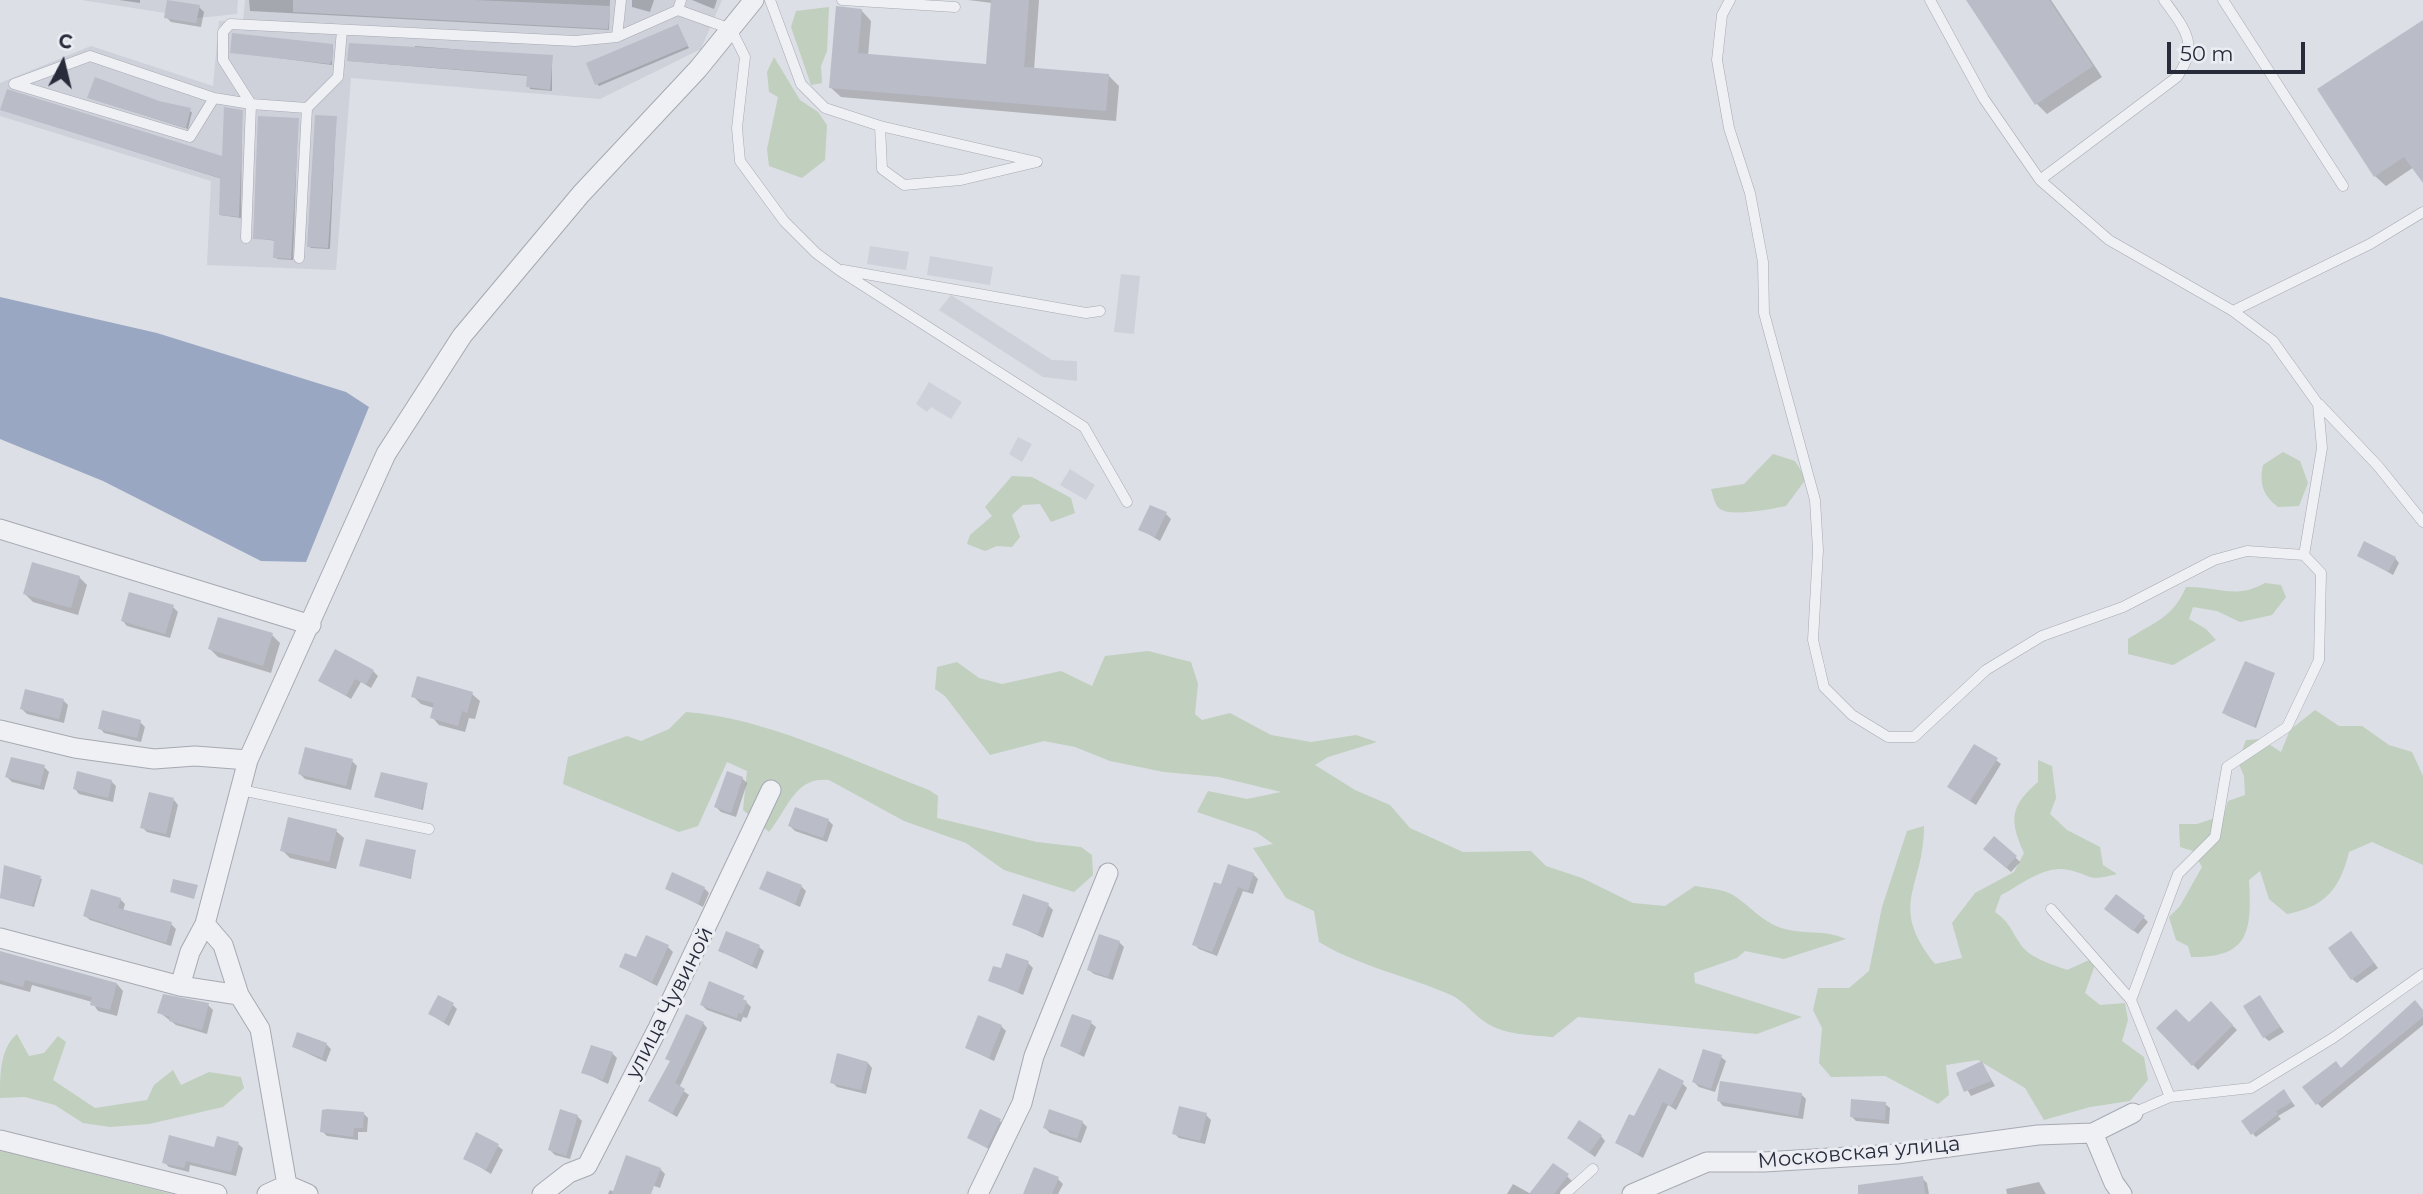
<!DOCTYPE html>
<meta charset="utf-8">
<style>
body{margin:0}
#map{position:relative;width:2423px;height:1194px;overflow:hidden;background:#dcdfe5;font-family:Montserrat,sans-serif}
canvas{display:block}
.north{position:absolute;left:28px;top:28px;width:70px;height:70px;-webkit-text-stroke:5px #ebedf3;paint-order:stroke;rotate:7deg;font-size:19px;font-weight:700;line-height:28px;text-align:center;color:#272b3a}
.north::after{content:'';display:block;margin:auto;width:24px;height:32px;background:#272b3a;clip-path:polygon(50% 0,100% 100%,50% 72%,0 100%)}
.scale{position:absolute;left:2167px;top:42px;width:138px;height:32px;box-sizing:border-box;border:4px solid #272b3a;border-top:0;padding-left:9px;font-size:21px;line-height:24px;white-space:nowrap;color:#272b3a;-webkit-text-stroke:5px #ebedf3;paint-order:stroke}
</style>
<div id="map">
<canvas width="2423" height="1194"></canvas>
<div class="north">С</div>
<div class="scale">50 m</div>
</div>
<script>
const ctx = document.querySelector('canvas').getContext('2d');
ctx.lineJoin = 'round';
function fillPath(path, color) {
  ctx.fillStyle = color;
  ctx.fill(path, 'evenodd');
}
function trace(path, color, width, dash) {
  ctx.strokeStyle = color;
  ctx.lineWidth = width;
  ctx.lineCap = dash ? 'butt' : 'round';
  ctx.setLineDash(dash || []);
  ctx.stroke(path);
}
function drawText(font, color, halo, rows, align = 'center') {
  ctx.font = font + ' Montserrat,sans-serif';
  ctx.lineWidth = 6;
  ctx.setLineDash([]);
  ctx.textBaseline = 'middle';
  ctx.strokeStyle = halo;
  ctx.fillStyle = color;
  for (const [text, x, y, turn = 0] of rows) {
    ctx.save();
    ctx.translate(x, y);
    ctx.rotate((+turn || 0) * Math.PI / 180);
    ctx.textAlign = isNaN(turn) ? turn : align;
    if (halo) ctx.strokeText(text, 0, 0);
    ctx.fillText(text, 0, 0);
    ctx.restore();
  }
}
fillPath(new Path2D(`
 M81,0h157l-1,14 -39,4z
 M245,0h477l-21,49 -101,50 -249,-21 -15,192 -129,-5 4,-84 -211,-65v-33l91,-37 122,40 6,-65 24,-1z
 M870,246l39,6 -3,18 -39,-6z
 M930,256l63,11 -3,18 -63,-10z
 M1121,274l19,2 -6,58 -20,-2z
 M951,295l101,65 25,1v20l-34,-4 -104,-67z
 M929,382l33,20 -11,17 -20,-12 -4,5 -11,-8z
 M1018,437l14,7 -10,18 -13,-8z
 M1070,469l25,16 -9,15 -26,-15z`), '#cfd1da');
fillPath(new Path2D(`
 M829,7l-2,44 -6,15 1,17 -11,2 -20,-58 5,-16z
 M774,57l26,43 18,12 9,13 -2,35 -23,18 -33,-12 -2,-17 11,-52 -9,-5 -2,-20z
 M2283,452l17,9 8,22 -9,23 -21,1c-15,-12 -19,-23 -15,-42z
 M1773,454l22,7 11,18 -20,27c-14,3 -55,11 -66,3 -5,-3 -7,-14 -9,-20l33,-5z
 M1012,476l20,1 39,21 4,15 -24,9 -11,-18 -17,1 -11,10 8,22 -8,10 -15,-1 -12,5 -18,-7 3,-9 22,-19 -7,-9z
 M2265,583l16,2 5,12 -14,18 -32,7 -23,-11 -24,-4 -4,12 17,10 10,11 -43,25 -45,-11v-15c26,-17 45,-21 58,-52 31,-1 49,13 79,-4z
 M1148,651l43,11 7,22 -3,30 7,6 28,-7 41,22 40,7 45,-7 21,7 -49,15 -13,8 40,25 35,15 20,23 53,24 68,-1 15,15 36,12 51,25 32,3 30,-20c11,2 28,3 38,9 13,8 24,21 39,29 24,13 51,4 74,15l-62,20 -39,-8 -8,7 -43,15 1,10 107,34 -45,17 -179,-17 -25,20c-22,-2 -50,-2 -68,-15 -12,-8 -21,-21 -34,-27 -44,-19 -92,-29 -132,-53l-5,-31 -28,-13 -33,-50 20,-4 -17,-12 -59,-20 11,-21 39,8 34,-7 -62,-15 -55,-5 -54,-11 -35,-14 -31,-6 -54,14 -45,-59 -10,-7 2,-22 20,-5 22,16 23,6 59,-13 31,15 13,-30z
 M2315,710l24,16h23l27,19 23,7 11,24v89l-51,-23 -23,10c-9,37 -24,55 -62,62l-18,-15 -9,-28 -11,9c3,52 0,78 -58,77l-3,-11 -12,-6 -7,-23 11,-11 22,-39 -9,-16 -13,-4 -1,-23h18l27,-9 4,-14 17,-6 -1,-19 -6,-14 8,-22 15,-1 20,13 9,-22z
 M686,712c78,5 169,50 243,78l9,6 -1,22 100,24 44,5 11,8 1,20 -19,17 -70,-22 -38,-27 -62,-22 -75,-41c-34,-4 -41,29 -60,52l-26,-22 4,-39 -20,-9 -29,64 -19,6 -116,-48 5,-27 59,-21 14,5 28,-12z
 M2038,760l14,6 4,32 -6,16 17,16 33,17 3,18 14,9c-31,8 -22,2 -48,-4 -24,-6 -48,15 -68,25l-6,17c15,11 14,15 24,30 9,16 32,22 48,28l31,-14 -13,37 15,12 25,-2 3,17 -6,21 22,16 4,23 -18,21 -40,6 -46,13 -19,-32 -47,-28 -32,5 3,30 -11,9 -53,-28 -54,1 -12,-14 3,-35 -9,-18 5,-22h31l20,-17 13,-64 25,-76 17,-5c0,63 -37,78 11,138l27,-6 -10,-35 23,-30 39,-21 10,-19c-15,-33 -14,-47 14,-71z
 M17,1034l12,22 15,-3 14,-17 8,6 -13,38 42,28 52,-8 7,-15 19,-15 8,15 28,-13 32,5 3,11 -21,19 -74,17 -39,3 -27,-4 -28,-18 -30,-8 -25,1c0,-23 0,-50 17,-64z
 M0,1150l172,44h-172z`), '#c0cfbe');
fillPath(new Path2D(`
 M0,297l157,36 189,59 23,15 -63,155 -45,-1 -158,-80 -103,-42z`), '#9aa7c3');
fillPath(new Path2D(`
 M119,0h21v3z
 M249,0h361l-1,30 -359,-19z
 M632,0h22l-4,12 -18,-5z
 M692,0h25l-3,9z
 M968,0h71l-5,70 75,6 10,10 -3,35 -275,-24 -11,-10 31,-77 10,11 -3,35 120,10 4,-63z
 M1968,0h83l51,77 -55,37 -11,-11z
 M199,7l5,5 -3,15 -30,-5 -5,-5z
 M2423,22v158l-9,-13 -28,19 -11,-10z
 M678,26l11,22 -90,38 -2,-2 -9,-20z
 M333,45l-1,20 -100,-13z
 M415,46l137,11v34l-22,-2 -1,-13 -180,-15 66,-11z
 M89,98l69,5 34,9 -4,17z
 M2,110l221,48 19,-46 -1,106 -21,-3 2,-36z
 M336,118l-6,131 -19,-1 -2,-2z
 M298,120l-5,140 -16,-1 -1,-18 -21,-3z
 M1166,514l5,5 -11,22 -20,-12z
 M2359,555l36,3 4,5 -6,12z
 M79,577l8,8 -9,30 -45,-13 -8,-8z
 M173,607l5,5 -8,26 -43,-12 -4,-5z
 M272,635l8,8 -9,30 -53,-16 -8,-8z
 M373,671l5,5 -7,12 -10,-6 -10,17 -30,-19z
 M2274,675l-18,53 -30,-13z
 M472,694l8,7 -5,18 -6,-1 -4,14 -26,-7 -7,-8 2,-9 -13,-4 -8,-8z
 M64,701l4,4 -4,18 -37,-9 -5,-5z
 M140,722l5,5 -4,15 -37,-9 -4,-5z
 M1996,760l5,4 -25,41 -22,-14z
 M352,761l5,5 -6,24 -46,-11 -5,-5z
 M44,767l5,5 -5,18 -32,-8 -5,-5z
 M742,778l5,5 -11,34 -15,-5 -5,-5z
 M111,781l5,5 -3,16 -34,-8 -4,-5z
 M427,785l-4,25 -47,-13z
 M174,800l4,5 -8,33 -23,-6 -5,-5z
 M828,820l5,5 -6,17 -32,-11 -5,-5z
 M336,831l8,7 -8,31 -46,-11 -8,-8z
 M415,852l-4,27 -50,-13z
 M1990,853l25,4 5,5 -9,10z
 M5,868l37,11 -8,28 -34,-9z
 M1253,874l5,5 -5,15 -10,-3 -26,65 -18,-7 -5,-5 28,-57z
 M801,886l5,5 -6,16 -39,-18z
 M667,888h37l5,5 -6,14z
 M120,899l5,5 -2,7 48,13 5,5 -5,17 -81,-26 -5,-4z
 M1048,905l5,5 -10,28 -29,-14z
 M2111,914l32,3 5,5 -10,12z
 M2356,938l22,30 -21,15 -5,-4z
 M1119,942l5,5 -11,33 -19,-6 -5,-4z
 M668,947l5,5 -16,34 -36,-19z
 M759,947l5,4 -7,18 -37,-18z
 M0,952l117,32 6,7 -6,25 -19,-5 -6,-9 -60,-17 -2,7 -30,-8z
 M1028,963l5,5 -10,27 -33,-15 12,-9z
 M2260,997l24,35 -15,9 -5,-4z
 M746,1002l5,5 -4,11 -4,-1 -2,5 -34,-12 -5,-5z
 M452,1004l5,5 -8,17 -19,-12z
 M2211,1004l26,26 -39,40 -39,-42 30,-3z
 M208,1005l5,5 -6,24 -31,-9 -17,-13z
 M2423,1011v14l-101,83 -5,-5 25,-33z
 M703,1023l4,5 -28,60 10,7 -12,22 -27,-16z
 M1091,1023l5,4 -12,30 -22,-11z
 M1001,1026l5,5 -12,30 -27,-13z
 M326,1044l5,5 -5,13 -32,-15z
 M612,1053l5,5 -9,26 -25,-12z
 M1721,1057l5,4 -11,31 -16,-5 -5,-5z
 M868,1063l4,5 -6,26 -29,-7 -5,-5z
 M1982,1063l13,23 -24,10 -13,-22z
 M1682,1083l5,5 -11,22 -8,-5 -25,53 -26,-15 18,-24z
 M2284,1091l11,15 -17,10 3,3 -25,18 -3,-3z
 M1801,1094l5,5 -3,20 -80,-13 -4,-5z
 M1885,1104l5,4 -1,16 -33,-3 -4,-4z
 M364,1114l4,4 -1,14h-9v8l-31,-4 -5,-5z
 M1206,1115l5,5 -6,24 -26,-6 -5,-5z
 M577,1116l5,5 -12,38 -15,-4 -5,-5z
 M1000,1121l4,4 -12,26 -23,-14z
 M1082,1122l5,5 -6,16 -31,-10 -5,-5z
 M1601,1136l4,5 -10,16 -26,-19z
 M238,1144l5,4 -7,28 -46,-11 -1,7 -20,-5 -5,-5z
 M498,1146l5,4 -12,24 -26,-16z
 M660,1169l5,5 -5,14 -11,-4 -5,10h-36l2,-4 4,2z
 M1567,1176l5,5 -10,13h-17z
 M1922,1178l5,5 2,11h-45z
 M1058,1179l5,5 -5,10h-32z
 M2039,1182l7,12h-39l-1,-5z
 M1513,1184l18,10h-24z`), '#0003');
fillPath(new Path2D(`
 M167,0l33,5 -4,18 -32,-5z
 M293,0h182l135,6 -2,23 -315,-17z
 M991,0h38l-5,67 85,7 -3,37 -277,-23 7,-82 26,3 -4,44 128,11z
 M1966,0h83l44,66 -58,39z
 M2423,20v163l-19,-26 -30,20 -57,-88z
 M678,24l10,22 -93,39 -9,-22z
 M232,33l101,11 -1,16 -2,4 -100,-11z
 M349,43l204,12 -3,35 -24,-3 1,-12 -180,-14z
 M95,77l64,24 32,7 -5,20 -99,-30z
 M7,89l215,67 2,-49 19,3 -4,107 -20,-2 1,-37 -220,-68z
 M315,115l22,1 -9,132 -21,-1z
 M258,116l41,2 -8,141 -18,-1 1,-18 -21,-1z
 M1150,505l17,7 -12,25 -17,-7z
 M2364,541l32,16 -8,15 -31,-16z
 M32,562l48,14 -9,32 -48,-14z
 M129,592l45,13 -9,29 -44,-13z
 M218,617l55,16 -10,33 -55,-17z
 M335,649l39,21 -8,14 -11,-5 -9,17 -28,-15z
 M2245,661l30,12 -21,54 -32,-14z
 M417,676l56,16 -6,21 -5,-2 -4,15 -28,-8 4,-15 -23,-6z
 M25,689l39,10 -5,20 -39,-10z
 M102,710l39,10 -4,18 -39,-9z
 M1974,744l24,14 -28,43 -23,-14z
 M305,747l48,12 -7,27 -48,-12z
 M11,757l34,8 -5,21 -35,-9z
 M77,771l35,9 -4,18 -35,-9z
 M727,771l16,6 -12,36 -17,-6z
 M381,772l47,11 -7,26 -47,-12z
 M149,792l25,6 -8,36 -26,-6z
 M795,807l34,12 -6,19 -35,-12z
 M288,817l49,12 -8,33 -49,-11z
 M1994,836l23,20 -11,12 -23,-19z
 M366,839l50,11 -6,28 -51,-12z
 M1228,864l26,9 -6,18 -10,-4 -26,65 -20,-7 22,-63 7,2z
 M4,865l37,11 -9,30 -32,-8z
 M767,871l35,14 -7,19 -36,-15z
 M672,872l33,15 -7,17 -33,-15z
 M173,879l25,6 -4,14 -24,-7z
 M91,889l30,9 -3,10 54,14 -6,21 -83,-27z
 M1023,894l26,9 -11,31 -26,-9z
 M2116,894l29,22 -12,15 -29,-22z
 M726,931l34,14 -8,20 -34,-14z
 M2351,931l23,32 -23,17 -23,-32z
 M1099,934l21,7 -12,36 -21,-7z
 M646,935l23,10 -17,37 -33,-15 6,-14 11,4z
 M0,951l117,32 -7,27 -20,-5 2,-8 -67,-17 -2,7 -23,-7z
 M1006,953l23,8 -11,31 -30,-11 5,-15 8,2z
 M709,981l36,15 -2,3 4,2 -5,13 -4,-1 -1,5 -37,-13z
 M163,994l46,9 -7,27 -33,-9 1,-4 -13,-4z
 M438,995l16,8 -10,19 -16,-8z
 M2260,995l20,32 -17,11 -20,-32z
 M2415,1000l8,10v7l-107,88 -14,-18 34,-26 5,7z
 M2211,1001l22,24 -41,41 -36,-38 20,-19 13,13z
 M686,1014l18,8 -29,61 10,6 -13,25 -24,-13 22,-40 -5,-2z
 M1072,1014l20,7 -13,33 -19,-8z
 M978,1015l24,10 -13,33 -24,-10z
 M297,1032l30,11 -5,15 -30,-11z
 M591,1045l22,7 -10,28 -22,-7z
 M1703,1049l19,6 -11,34 -19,-7z
 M837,1053l31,9 -7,28 -31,-7z
 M1982,1061l9,20 -27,11 -8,-19z
 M1659,1068l25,13 -13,25 -8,-4 -25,52 -23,-11 14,-29 5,2z
 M1720,1081l82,12 -4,23 -81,-15z
 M2284,1089l8,13 -16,9 2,3 -27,21 -10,-14z
 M1851,1099l35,3 -1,18 -35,-3z
 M1179,1106l28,7 -7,28 -28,-7z
 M327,1109l37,3 -1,16h-9l-1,9 -33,-5 2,-22z
 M560,1109l18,6 -12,41 -18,-6z
 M980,1109l21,10 -14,29 -20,-10z
 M1049,1109l34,12 -6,18 -34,-11z
 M1579,1120l23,15 -13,18 -22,-15z
 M476,1132l23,12 -13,26 -23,-11z
 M169,1135l45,12 3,-11 22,6 -8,30 -45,-11 -2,7 -22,-5z
 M626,1155l35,13 -10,26h-39z
 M1553,1163l16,11 -15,20h-25z
 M1034,1167l25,10 -7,17h-29z
 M1923,1176l2,18h-67v-9z`), '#babdc8');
const service = new Path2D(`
 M770,0l31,84 24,24 55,18 157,36 -76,18 -57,5 -22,-16 -2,-43
 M842,0l113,7
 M1730,0l-8,15 -5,45 12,68 21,65 13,69 1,51 51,187 3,50 -5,90 11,47 28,28 36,22h26l72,-67 56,-34 81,-29 91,-47 33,-9 57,4
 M1930,0l54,99 56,81 69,60 124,71 40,30 45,63 4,44 -18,107 17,18 -2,87 -32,67 -60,40 -12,70 -37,37 -47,126
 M2223,0l120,186
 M678,10l53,19 14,28 -8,71 3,33 44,60 32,32 23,17 245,157 43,75
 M617,37l61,-27 3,-10
 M214,98l-24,39 -176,-53 76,-28 124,42 37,6 -28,-44v-28l7,-8 345,17 42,-4 4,-37
 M2040,180l137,-103c23,-32 8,-48 -13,-77
 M246,238l5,-134 56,4 31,-31 4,-47
 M299,258l8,-150
 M843,270l243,43 14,-2
 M2233,311l137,-67 53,-32
 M2319,404l59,62 45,56
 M241,790l188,39
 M2051,909l80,91 39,97
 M2133,1113l37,-16 81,-9 82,-50 90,-64
 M1565,1194l28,-25`);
const minor = new Path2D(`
 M0,529l311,96
 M0,730l75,18 79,11 41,-3 53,4
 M0,938l180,48 59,9
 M180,986l10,-34 15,-28
 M2093,1133l21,50 8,11
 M0,1140l217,54
 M287,1185l-27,-156 -21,-34 -16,-50 -18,-21 43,-164 138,-306 76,-118 119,-142 117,-125 56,-69
 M267,1194l20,-9 21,9
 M542,1194l27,-21 18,-7 71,-138 113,-238
 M978,1194l44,-91 12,-47 74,-183
 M1632,1194l75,-32h57l133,-8 141,-19 55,-2 40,-20`);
trace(service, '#a6a9b2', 11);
trace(minor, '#a6a9b2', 21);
trace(service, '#eff0f4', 10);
trace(minor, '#eff0f4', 19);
drawText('21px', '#272b3a', '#ebedf3', [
 ["улица Чувиной",670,1003,-63],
 ["Московская улица",1859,1153,-5]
]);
</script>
